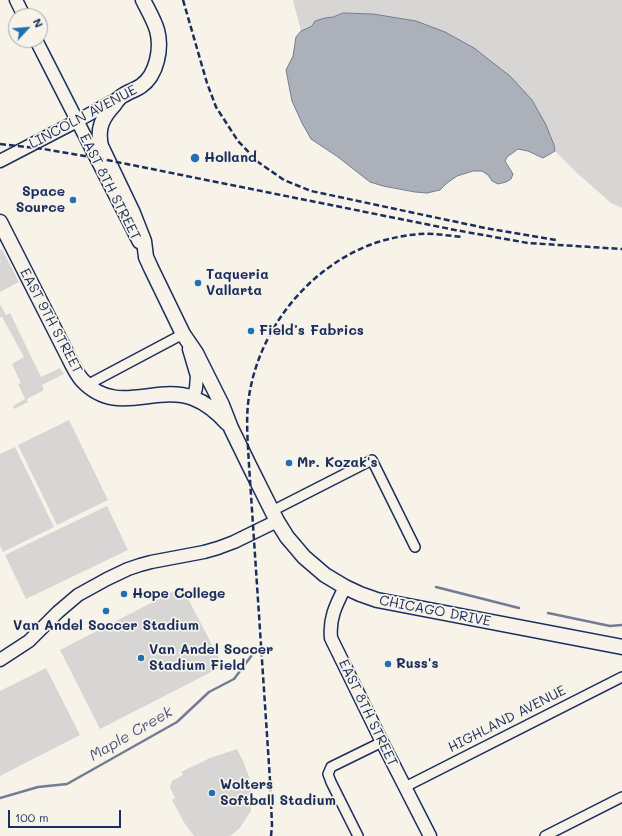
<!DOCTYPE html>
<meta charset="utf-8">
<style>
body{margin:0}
#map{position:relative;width:622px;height:836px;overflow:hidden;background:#f7f3e8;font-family:Mali,sans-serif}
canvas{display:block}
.north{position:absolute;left:8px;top:8px;width:40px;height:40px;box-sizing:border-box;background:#f7f3e8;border:1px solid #9fa5b1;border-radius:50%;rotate:64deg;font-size:11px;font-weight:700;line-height:16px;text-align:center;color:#1b2f5e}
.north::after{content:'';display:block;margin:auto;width:14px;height:18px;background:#1f6fb2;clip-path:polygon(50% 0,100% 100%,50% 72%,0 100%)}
.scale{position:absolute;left:8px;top:810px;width:113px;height:18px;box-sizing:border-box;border:2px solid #1b2f5e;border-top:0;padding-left:5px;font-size:12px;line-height:14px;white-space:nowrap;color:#1b2f5e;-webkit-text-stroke:3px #f7f3e8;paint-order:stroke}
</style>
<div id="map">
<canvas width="622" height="836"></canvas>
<div class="north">N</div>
<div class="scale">100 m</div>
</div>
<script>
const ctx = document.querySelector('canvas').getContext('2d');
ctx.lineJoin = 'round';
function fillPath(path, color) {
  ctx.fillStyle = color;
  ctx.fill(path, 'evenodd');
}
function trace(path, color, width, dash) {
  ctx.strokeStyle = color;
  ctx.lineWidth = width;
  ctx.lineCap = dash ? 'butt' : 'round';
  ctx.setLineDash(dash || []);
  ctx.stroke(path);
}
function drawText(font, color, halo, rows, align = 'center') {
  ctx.font = font + ' Mali,sans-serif';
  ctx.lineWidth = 3.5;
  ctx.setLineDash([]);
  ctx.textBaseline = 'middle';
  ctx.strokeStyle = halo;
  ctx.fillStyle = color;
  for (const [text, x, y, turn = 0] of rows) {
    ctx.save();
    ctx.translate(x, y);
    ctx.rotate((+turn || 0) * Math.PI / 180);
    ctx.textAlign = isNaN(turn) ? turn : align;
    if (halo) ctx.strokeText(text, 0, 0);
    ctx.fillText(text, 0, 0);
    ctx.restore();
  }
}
fillPath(new Path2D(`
 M293,0h329v208l-11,-5 -34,-30 -22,-22 -1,-6 -22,-45 -116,-79 -43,-7 -30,-1 -10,4 -8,1 -13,8 -11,5 -6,-23z
 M2,249l17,33 -19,10v-30l1,-1 -1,-2v-9z
 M0,304l6,11 4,-2 31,64 19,-9 4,6 -22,11 2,5 -17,9 1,3 -14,7 -1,-3 12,-7 -7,-15 3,-1 -9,-19 12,-7 -22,-40h-2z
 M69,420l39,80 -51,25 -39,-80z
 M15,447l39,80 -51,25 -3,-7v-91z
 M107,506l21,44 -102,49 -21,-44z
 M182,587l41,79 -123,63 -40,-79z
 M46,668l34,67 -80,41v-85z
 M237,749l6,12 8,21v29l-12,18 -9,7h-36l-9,-12 -13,-24 3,-2 -5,-11 2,-6 11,-6 -2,-3 29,-14z`), '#d7d6d4');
const water = new Path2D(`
 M343,13l30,1 43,7 29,11 29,16 36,28 22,24 14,25 8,20 1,6 -12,7 -15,-7 -10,-2 -11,8 -2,4 8,13 -2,5 -5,3 -8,2 -6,-3 -4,-6 -6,-4h-9l-16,5 -10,7 -7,7 -13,3 -12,-1 -32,-6 -13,-4 -32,-25 -27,-18 -9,-16 -10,-22 -6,-31 7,-14 3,-19 5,-6 11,-5 3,-5 10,-3 8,-1z`);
fillPath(water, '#acb0b9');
trace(water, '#727c95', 1);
trace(new Path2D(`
 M436,587l83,21
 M548,613l62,13 12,-1
 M0,798l38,-11 29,-3 110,-62 32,-30 25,-13 18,-24`), '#727c95', 2.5);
const street = new Path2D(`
 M87,385l96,-51
 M272,511l100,-51 43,87
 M405,787l217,-110
 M358,836l-27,-54 -3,-8 3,-7 51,-25
 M545,836l77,-39`);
const secondary = new Path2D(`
 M16,0l8,16
 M36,40l103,202
 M0,161l77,-40 40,-22
 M189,349l8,27 -1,12 -3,10
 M345,587c-9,18 -16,31 -14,51l51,104 48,94
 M0,660l29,-19 29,-29 20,-17 29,-16 21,-10 12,-4 11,-3 53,-10 14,-4 16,-6 43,-21`);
const primary = new Path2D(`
 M143,0c5,10 11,20 14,30 5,18 0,45 -16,56 -6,4 -13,6 -19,10 -3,2 -6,6 -8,9 -12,13 -17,23 -13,41l32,67 11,28 2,16 5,11 32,66 13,19 26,52 9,23 18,37 28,56 10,16 17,20 21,18 20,12 15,7 17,6 245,47
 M0,222l68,134c4,8 8,17 14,24 34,37 73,4 111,18 13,5 25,15 34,25`);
trace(street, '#1b2f5e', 12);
trace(secondary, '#1b2f5e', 15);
trace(primary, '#1b2f5e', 17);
trace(street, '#f7f3e8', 9);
trace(secondary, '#f7f3e8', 12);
trace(primary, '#f7f3e8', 14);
trace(new Path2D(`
 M183,0l24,83 9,24 22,34 20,21 26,18 27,11 174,37 71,12
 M0,144l44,5 63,11 348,70 73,13 94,6
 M271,836l1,-11 -2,-45 -21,-315c-1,-20 -3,-41 -1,-61 8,-73 61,-139 130,-162 14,-4 28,-7 42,-8 13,-1 30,2 43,3`), '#1b2f5e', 2.5, [6, 3]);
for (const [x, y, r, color] of [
 [195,158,5,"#1f6fb2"],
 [73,200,4,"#1f6fb2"],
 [198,283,4,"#1f6fb2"],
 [251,331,4,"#1f6fb2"],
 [289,463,4,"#1f6fb2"],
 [124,594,4,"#1f6fb2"],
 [106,611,4,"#1f6fb2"],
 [141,658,4,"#1f6fb2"],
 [388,664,4,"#1f6fb2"],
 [212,793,4,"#1f6fb2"]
]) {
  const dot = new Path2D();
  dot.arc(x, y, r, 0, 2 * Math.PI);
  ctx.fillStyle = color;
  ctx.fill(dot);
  trace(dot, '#f7f3e8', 1.5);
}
drawText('14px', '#1b2f5e', '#f7f3e8', [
 ["LINCOLN AVENUE",83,117,-28],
 ["EAST 8TH STREET",110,187,63],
 ["EAST 9TH STREET",51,321,62],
 ["CHICAGO DRIVE",435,611,11],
 ["EAST 8TH STREET",368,713,64],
 ["HIGHLAND AVENUE",507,719,-27]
]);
drawText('bold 14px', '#1b2f5e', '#f7f3e8', [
 ["Holland",204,158],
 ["Space",65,192,"right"],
 ["Source",65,208,"right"],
 ["Taqueria",206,275],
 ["Vallarta",206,291],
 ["Field’s Fabrics",259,331],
 ["Mr. Kozak's",297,463],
 ["Hope College",132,594],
 ["Van Andel Soccer Stadium",106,626,"center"],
 ["Van Andel Soccer",149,650],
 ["Stadium Field",149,666],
 ["Russ's",396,664],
 ["Wolters",220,785],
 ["Softball Stadium",220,801]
], 'left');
drawText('italic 15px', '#465679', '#f7f3e8', [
 ["Maple Creek",131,734,-30]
]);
</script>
